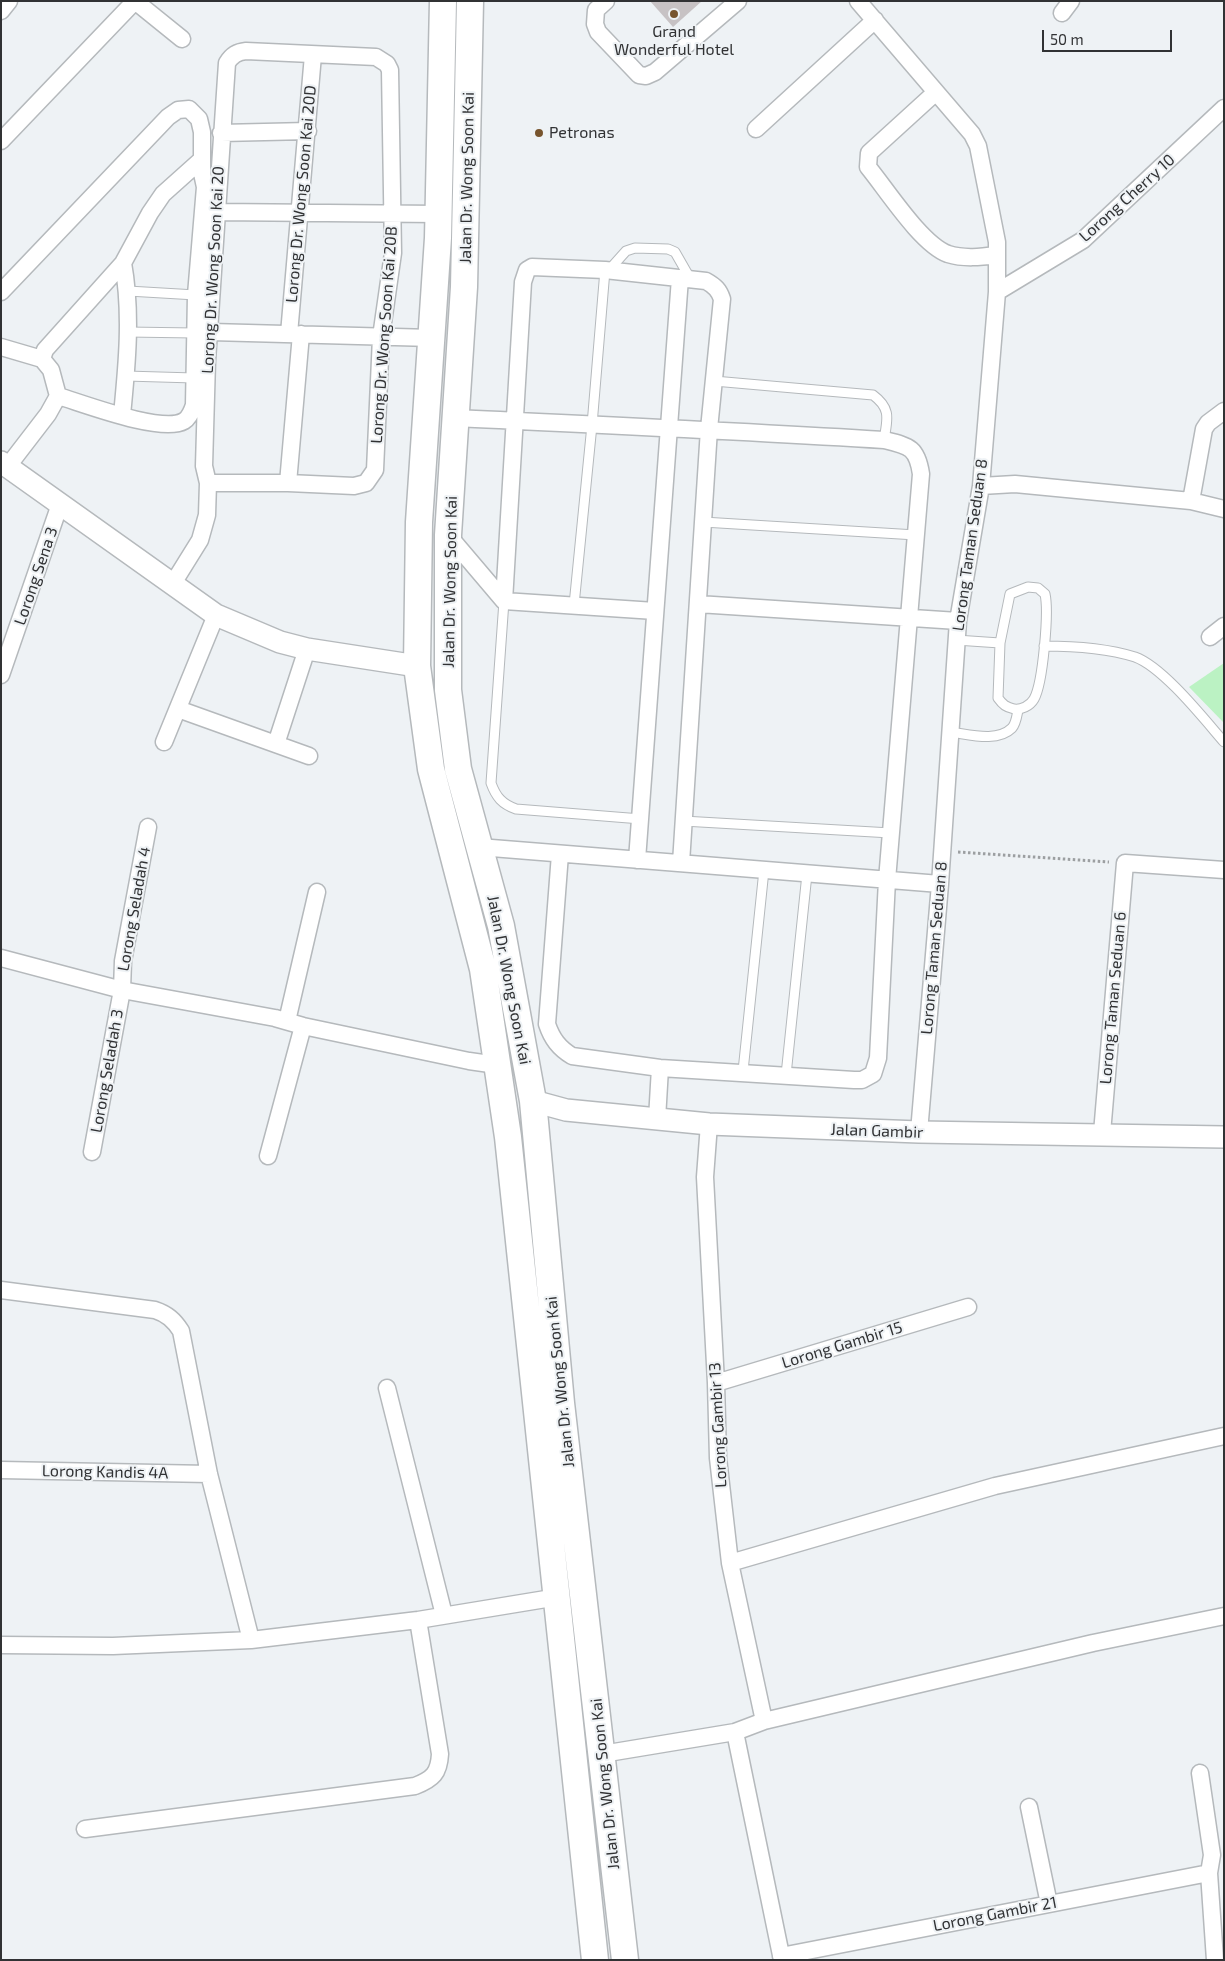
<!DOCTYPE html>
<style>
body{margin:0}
#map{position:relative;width:1225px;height:1961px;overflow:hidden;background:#eef2f5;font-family:"Exo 2",sans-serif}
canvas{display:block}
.frame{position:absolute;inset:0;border:2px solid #313234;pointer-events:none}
.scale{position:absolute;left:1042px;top:30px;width:130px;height:22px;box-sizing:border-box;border:2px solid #313234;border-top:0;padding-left:6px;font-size:15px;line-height:18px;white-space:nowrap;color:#313234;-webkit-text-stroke:4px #eef2f5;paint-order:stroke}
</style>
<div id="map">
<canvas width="1225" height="1961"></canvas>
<div class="frame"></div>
<div class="scale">50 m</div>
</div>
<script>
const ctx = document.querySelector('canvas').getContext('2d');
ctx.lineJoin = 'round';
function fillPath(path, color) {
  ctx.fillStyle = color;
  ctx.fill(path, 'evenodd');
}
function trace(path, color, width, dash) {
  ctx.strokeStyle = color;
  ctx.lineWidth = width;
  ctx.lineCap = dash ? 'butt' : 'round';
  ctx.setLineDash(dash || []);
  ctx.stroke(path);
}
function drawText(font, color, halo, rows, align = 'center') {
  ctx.font = font + ' "Exo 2",sans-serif';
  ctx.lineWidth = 4;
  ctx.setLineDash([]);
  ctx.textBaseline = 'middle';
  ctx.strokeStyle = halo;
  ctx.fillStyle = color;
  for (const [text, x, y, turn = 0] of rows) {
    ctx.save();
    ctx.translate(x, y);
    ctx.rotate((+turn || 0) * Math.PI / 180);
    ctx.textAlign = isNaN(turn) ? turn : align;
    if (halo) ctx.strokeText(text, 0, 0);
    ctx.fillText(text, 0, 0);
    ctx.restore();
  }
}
fillPath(new Path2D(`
 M1224,663v60l-35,-36z`), '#bbf2c3');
fillPath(new Path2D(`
 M650,1h52l-29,26z`), '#c7c2c4');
const service = new Path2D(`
 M609,270l17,-19 9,-3 33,1 7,3 16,28
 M128,291l68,4
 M127,332l68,1
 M126,376l68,2
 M714,381l159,14c19,14 14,25 11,45
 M703,522l213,13
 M1028,587l10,1 7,6c4,18 -2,89 -11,105 -4,7 -13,11 -20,10 -8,-2 -11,-4 -16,-11l2,-55 10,-49z
 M504,601l-13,182c5,14 11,21 25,26l125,10
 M574,605l18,-180 13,-155
 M956,640l44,3
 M1044,646c30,0 62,2 91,11 28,10 69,62 89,85
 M950,732c18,2 47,11 62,-4 4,-4 5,-13 6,-18
 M683,821l208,12
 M743,1071l21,-201
 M786,1075l21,-201`);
const minor = new Path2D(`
 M135,1l47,38
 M606,1l-10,9 -1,14 3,8 41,43 7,1 9,-4 83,-71
 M858,1l114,133 6,12 19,96v50l-16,194 -23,135 -18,263 -21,248
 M1,11l8,-10
 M1062,13l9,-12
 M936,92l-67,61 -1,14c19,23 53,77 80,87 16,5 33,3 49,1
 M756,129l119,-109
 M221,133l87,-2
 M1,141l134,-140
 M216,212l223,2
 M1,292l167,-175 10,-7 11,-1 10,10 3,13v41l3,14 -9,108 -2,110c-2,6 -5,13 -10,16 -22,13 -102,-18 -126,-25
 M997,292l86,-52 141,-132
 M211,332l221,6
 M289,334l24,-279
 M1,347l41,12
 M122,415c5,-50 10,-102 1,-152
 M456,418c143,7 285,13 428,22 25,6 33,7 37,34l-34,406 -9,178 -5,16 -11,6h-8l-194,-12 -88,-12c-13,-8 -20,-17 -25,-32l13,-170
 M8,466l40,-52 10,-18 -7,-26 -9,-11 3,-9 78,-87 27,-50 13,-19 38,-34
 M288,483l13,-149
 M981,486l34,-2 176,17 33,8
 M1191,501l13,-72 4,-6 16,-12
 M448,535l56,66 151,10
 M172,585l28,-45 7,-25 1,-32 -4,-17 3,-105 20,-298c5,-8 10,-11 19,-12l130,6 11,7 3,6 3,183 -12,84 -6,133 -9,13 -12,3 -66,-3h-80
 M504,601l19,-319 4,-12 5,-3 73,3 101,11c9,5 13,9 16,18l-13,130 -28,434
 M698,604l260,17
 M1210,637l14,-11
 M1,675l59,-171
 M178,709l131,47
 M164,742l52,-127
 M276,744l31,-95
 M479,847l461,37
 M637,860l43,-582
 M1,958l121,32 153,28 28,8 166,35 28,4
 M287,1021l30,-129
 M657,1119l3,-51
 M709,1124l-4,53 11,206 2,75 12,105 34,158
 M1102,1133l23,-270 99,7
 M92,1152l30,-162 1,-29 25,-134
 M268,1156l35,-130
 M1,1290l154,20c12,4 19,10 26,21l28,143 42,166
 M716,1383l252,-76
 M387,1388l57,227
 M1,1470l208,4
 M730,1563l265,-77 229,-50
 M1,1645l112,1 138,-6 167,-20 140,-23
 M735,1732l47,228
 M602,1754l133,-22 29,-11 329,-78 131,-27
 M1200,1773l12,82 -3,18 6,87
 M1029,1807l20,97
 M85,1829l330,-43c18,-7 24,-13 25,-32l-22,-134
 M781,1956l428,-83`);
const tertiary = new Path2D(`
 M1,462l215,153 64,27 27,7 110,17
 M533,1101l33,9 143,14 210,8 305,5`);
const primary = new Path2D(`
 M443,1l-5,237 -19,284 -2,144 14,103 52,200 25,168 87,823
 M470,1l-6,286 -16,248v155l10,79 43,157 32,175 28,302 64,557`);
trace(service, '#b5b9bc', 11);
trace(minor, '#b5b9bc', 19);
trace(tertiary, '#b5b9bc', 24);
trace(primary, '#b5b9bc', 29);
trace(new Path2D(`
 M958,852l151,10`), '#9c9fa1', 3, [2.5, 2.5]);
trace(service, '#fff', 9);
trace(minor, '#fff', 16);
trace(tertiary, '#fff', 21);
trace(primary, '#fff', 26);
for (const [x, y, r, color] of [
 [674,14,5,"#77542d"],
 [539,133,5,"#77542d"]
]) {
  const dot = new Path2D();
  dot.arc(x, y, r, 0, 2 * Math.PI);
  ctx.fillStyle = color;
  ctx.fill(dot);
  trace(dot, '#eef2f5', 2);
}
drawText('16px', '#313234', '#eef2f5', [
 ["Grand",674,32],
 ["Wonderful Hotel",674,50],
 ["Petronas",549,133,"left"]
]);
drawText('16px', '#313234', '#eef2f5', [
 ["Jalan Dr. Wong Soon Kai",467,178,-89],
 ["Lorong Dr. Wong Soon Kai 20D",301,194,-85],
 ["Lorong Cherry 10",1127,198,-42],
 ["Lorong Dr. Wong Soon Kai 20",213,270,-87],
 ["Lorong Dr. Wong Soon Kai 20B",384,335,-86],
 ["Lorong Taman Seduan 8",970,545,-82],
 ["Lorong Sena 3",36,576,-71],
 ["Jalan Dr. Wong Soon Kai",450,582,-89],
 ["Lorong Seladah 4",134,909,-80],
 ["Lorong Taman Seduan 8",934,948,-85],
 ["Jalan Dr. Wong Soon Kai",509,980,79],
 ["Lorong Taman Seduan 6",1113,998,-85],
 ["Lorong Seladah 3",107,1071,-80],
 ["Jalan Gambir",877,1131,2],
 ["Lorong Gambir 15",842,1345,-17],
 ["Jalan Dr. Wong Soon Kai",560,1382,-96],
 ["Lorong Gambir 13",718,1425,-93],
 ["Lorong Kandis 4A",105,1472,1],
 ["Jalan Dr. Wong Soon Kai",605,1784,-96],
 ["Lorong Gambir 21",995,1914,-11]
]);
</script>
